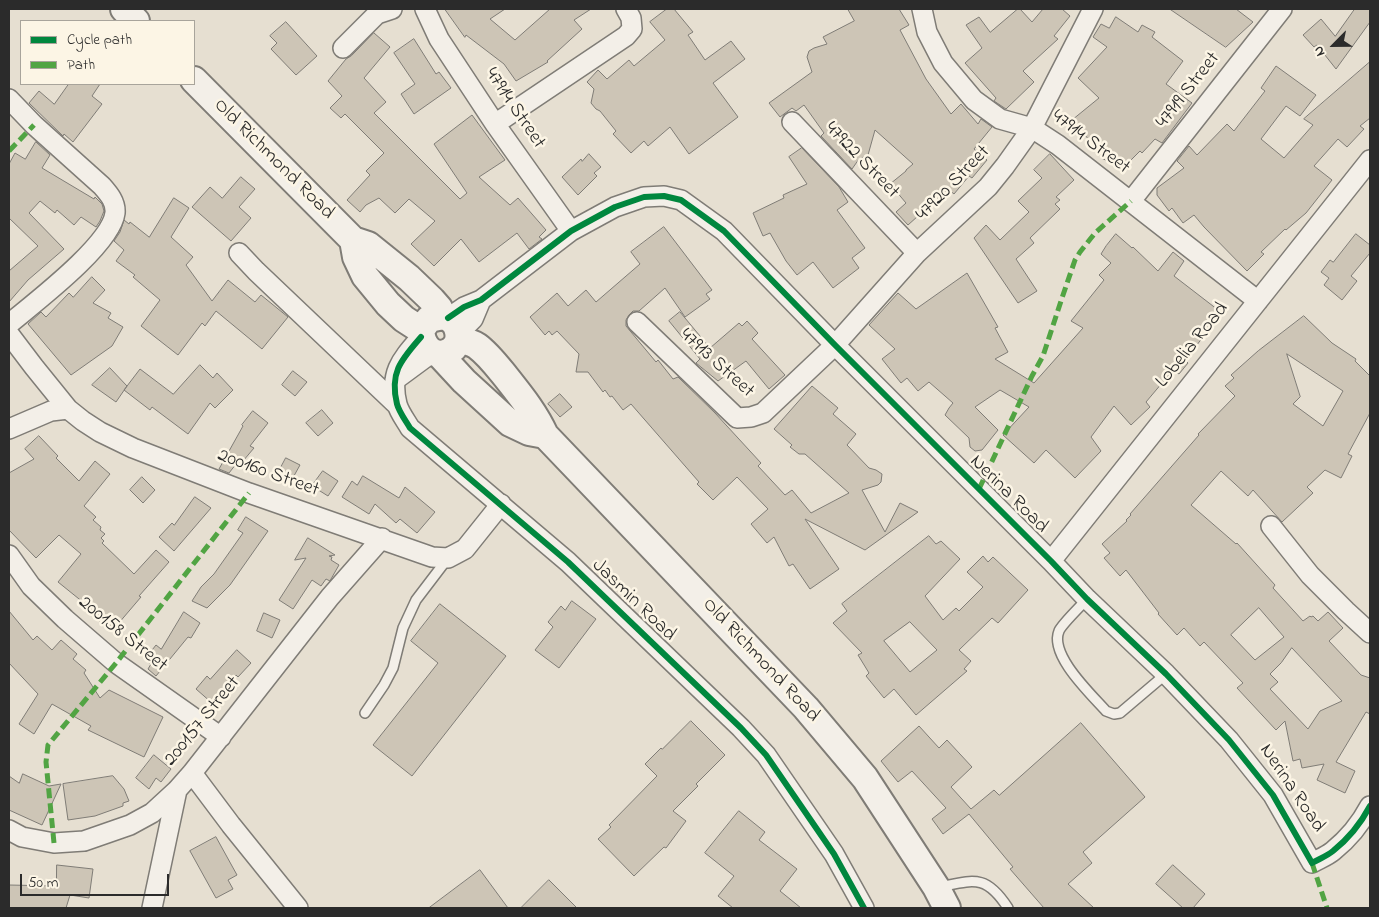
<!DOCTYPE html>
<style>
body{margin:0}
#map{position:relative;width:1379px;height:917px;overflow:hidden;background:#e6dfd1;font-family:"Indie Flower",sans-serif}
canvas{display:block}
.frame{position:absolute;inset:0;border:10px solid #2b2b2b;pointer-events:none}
.legend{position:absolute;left:20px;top:20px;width:175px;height:65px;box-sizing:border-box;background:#fcf5e5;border:1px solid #a8a49b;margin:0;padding:6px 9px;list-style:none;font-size:15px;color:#2b2b2b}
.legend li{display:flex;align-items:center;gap:10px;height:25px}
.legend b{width:25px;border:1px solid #a8a49b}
.north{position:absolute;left:1309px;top:20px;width:50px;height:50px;-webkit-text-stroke:4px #fcf5e5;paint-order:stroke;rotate:247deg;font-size:14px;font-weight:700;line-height:20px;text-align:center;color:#2b2b2b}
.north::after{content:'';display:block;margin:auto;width:18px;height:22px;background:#2b2b2b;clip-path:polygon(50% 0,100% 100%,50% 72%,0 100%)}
.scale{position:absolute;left:20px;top:874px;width:149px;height:22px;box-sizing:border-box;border:2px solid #2b2b2b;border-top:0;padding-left:6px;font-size:15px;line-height:18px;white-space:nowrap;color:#2b2b2b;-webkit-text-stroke:4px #fcf5e5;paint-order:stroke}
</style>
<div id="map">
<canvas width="1379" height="917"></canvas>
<div class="frame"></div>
<ul class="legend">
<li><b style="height:6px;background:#00873e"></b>Cycle path</li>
<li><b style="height:6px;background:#51a443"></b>Path</li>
</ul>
<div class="north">N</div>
<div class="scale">50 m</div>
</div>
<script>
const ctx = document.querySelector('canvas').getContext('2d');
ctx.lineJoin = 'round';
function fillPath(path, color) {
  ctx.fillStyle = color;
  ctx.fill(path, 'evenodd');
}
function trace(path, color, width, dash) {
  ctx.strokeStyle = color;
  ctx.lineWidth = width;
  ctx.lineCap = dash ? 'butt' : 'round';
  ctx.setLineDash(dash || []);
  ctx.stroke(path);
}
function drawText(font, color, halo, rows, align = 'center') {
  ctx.font = font + ' "Indie Flower",sans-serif';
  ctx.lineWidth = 5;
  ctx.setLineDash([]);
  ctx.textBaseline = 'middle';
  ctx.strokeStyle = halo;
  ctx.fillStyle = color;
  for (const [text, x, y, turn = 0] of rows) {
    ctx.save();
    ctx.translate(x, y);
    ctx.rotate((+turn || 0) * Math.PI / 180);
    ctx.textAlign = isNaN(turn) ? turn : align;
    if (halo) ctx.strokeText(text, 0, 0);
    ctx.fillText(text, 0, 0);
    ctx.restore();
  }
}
const building = new Path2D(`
 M445,9h60l-15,10 25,21 35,-31h41l-17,11 8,9 -35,32 1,1 -32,19 -12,-17 -38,-29 -1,2z
 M667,9h7l19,23 -5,3 17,25 26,-19 14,18 -32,24 25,34 -49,37 -19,-27 -22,19 -4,-5 -13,12 -18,-19 3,-3 -16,-20 -4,-2 -5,-6 3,-14 -7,-7 11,-12 9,9 22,-19 5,6 31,-26 -15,-18z
 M848,9h51l10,16 -9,5 26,49 25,35 10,-10 17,20 3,-5 11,8 -18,22 13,11 -15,18 -3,-2 -15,18 -6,-5 -40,36 -12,-13 10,-9 -16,-19 16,-13v-1l7,-6 -38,-34 -7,25 -9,4 -7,10 -31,-33 3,-3 -20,-28 -8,6 -4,-3 -12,9 -11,-14 43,-31 -5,-15 2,-6 5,-3 13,-4 -4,-7 31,-16z
 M1018,9h2l12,13 11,-13h19l8,7 -16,20 4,3 -35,32 11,11 -28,27 -12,-8 2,-3 -31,-35 17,-15 -16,-23 13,-8 11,15z
 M1170,9h66l17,13 -27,25z
 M1355,9h15v13l-34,47 -19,-24 -3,2 -11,-12 18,-16 14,17z
 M1116,17l22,15 4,-7 13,7 -3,5 31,24 -17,23 26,19 -30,40 -7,-4 -13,14 -2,-2 -10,10 -1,-2 -10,11 -9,-8 -9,-4 -6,-21 -5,4 -18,-21 27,-22 -21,-20 29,-31 -14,-10 8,-13 8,4z
 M286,22l31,34 -21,19 -25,-26 6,-6 -7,-7z
 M374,33l16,14 -26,31 22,24 -12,11 86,86 7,-6 -33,-49 38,-29 33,45 -26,17 31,28 8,-7 28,32 -7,7 3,2 -13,10 -12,-16 -38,29 -18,-23 -27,27 -23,-22 24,-23 -26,-22 -14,14 -16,-15 -13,7 -6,7 -13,-12 23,-25 -4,-4 18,-18 -39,-39 -4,4 -11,-10 12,-12 -14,-15 18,-22 5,-3z
 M414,39l22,35 3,-2 12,16 -37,26 -13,-20 14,-10 -21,-31z
 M1370,62v56l-10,8 4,3 -17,18 -9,-8 -24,27 18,14 -26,33 -20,17 -1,-1 -24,23 3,2 -17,17 -43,-44 -10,-12 -11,8 -11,-15 -3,3 -12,-16v-7l27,-20 -7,-7 12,-15 8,9 30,-31 7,7 31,-40 -4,-3 15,-22 40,29 -16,21 -14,-10 -25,33 23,19 29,-33 -9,-6z
 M69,84h31l-8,12 10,8 -29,38 -9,-8 -1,2 -34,-33 10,-12 15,13z
 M36,142l14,13 -8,13 52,31 1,-2 7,7 2,7 -4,10 -4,6 -15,-10 -7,8 -17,-15 -2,3 -15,-12 -11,12 35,36 -36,31 -19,22v-31l29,-25 -29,-28v-54l6,-11 10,6z
 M802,148l37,39 9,15 -11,8 28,38 -13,10 7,10 -26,20 -20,-26 -16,13 -11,-14 -16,-28 -7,3 -10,-23 31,-15 -1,-3 24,-11 -18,-27z
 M589,154l12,13 -7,6 3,3 -19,19 -16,-18 19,-18 1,2z
 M1050,154l24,26 -18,17 4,3 -5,4 5,5 -30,29 4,5 -18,16 21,32 -19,12 -44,-65 12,-13 14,15 29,-28 -11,-11 24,-23 -8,-8z
 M241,177l14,12 -16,18 12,11 -20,23 -39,-34 18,-20 12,11z
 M174,198l15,10 -18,29 22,20 -7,8 26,36 16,-21 27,22 6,-7 27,22 -26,32 -46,-38 -11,15 -3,-3 -24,32 -37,-29 19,-26 -27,-23 2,-2 -19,-14 8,-11 -10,-9 6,-9 4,-12 5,4 1,-2 19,15z
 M664,227l48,63 -6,4 4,5 -25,18 -20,-29 -26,23h-6l-4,4 -3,5v6l30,36 2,-2 15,19 5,-2 37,36 46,50 -3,3 27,29 7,-5 19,23 38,-20 -44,-39h-6l-9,-7 2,-2 -18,-16 38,-43 26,22 -5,6 23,20 -9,11 22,23 7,2 6,4 -1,8 -3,3 -16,5 23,42 15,-29 18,9 -53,38 -60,-31 34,50 -29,20 -17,-25 -4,2 -15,-29 -7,6 -16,-19 17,-15 -31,-32 -24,23 -16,-16 2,-2 -68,-78 -8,6 -11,-14 -2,1 -5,-7 -2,2 -15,-20h-12l3,-18 -22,-23 -5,4 -3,-4 -4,4 -15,-18 27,-24 11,13 18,-16 10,12 44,-38 -9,-12z
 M1116,234l16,14 1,-1 25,24 15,-19 11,9 -10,15 48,37 -37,47 3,3 -9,11 -6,-4 -27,32 4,5 -19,18 -17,-19 -23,31 10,14 -26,27 -29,-28 -12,13 -31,-28 26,-28 -29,-17 -25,17 23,23 -16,20 -7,1 -5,-4 -1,-9 -24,-23 4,-7 4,-5 -24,-21 -11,9 -11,-13 -6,5 -19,-24 13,-10 -26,-24 29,-32 18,16 51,-36 31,54 -3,1 13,24 -13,7 39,24 49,-55 -12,-7 33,-41 -5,-5 12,-12 -10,-9 5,-8z
 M1356,234l14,11v8l-19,23 6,5 -15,19 -18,-15 5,-7 -8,-6 9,-12 3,2z
 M92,277l13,13 -12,13 18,10 -3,5 15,9 -11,19 -41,29 -43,-51 13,-12 5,5 23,-24 4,4z
 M680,312l30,36 29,-25 3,3 5,-5 11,12 -6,6 33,36 -16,14 -23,-28 -28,20 -22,-18 4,-4 -31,-38z
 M1304,316l28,27 24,16 -1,2 15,15v37l-22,41 4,2 -11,22 -16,-8 -18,17 6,6 -31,29 -29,-32 -5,6 -27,-25 -30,34 45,39 1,-1 38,42 -2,3 30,33 7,-5 1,1 2,-1 5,5 10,-9 15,16 -14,13 32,34 9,3v36l-4,-2 -30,50 19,9 -10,22 -28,-13 7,-16 -22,4 -2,-9 -7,2 -8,-40 -9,9 -39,-42 6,-5 -39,-41 -4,4 -16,-18 -7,7 -19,-21 1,-1 -33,-43 -6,6 -16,-18 6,-5 -8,-9 25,-23 -1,-1 5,-5 -1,-1 69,-79 -1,-1 37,-38 -10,-10 9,-8 -3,-3 27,-24zM1287,354l56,37 -20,35 -30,-22 7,-7zM1259,608l25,29 -29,23 -24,-25zM1292,648l50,53 -22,10 -12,18 -38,-40 8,-7 -8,-8 11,-11z
 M200,365l13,13 4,-5 16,17 -18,18 -5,-5 -22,31 -36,-27 -2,3 -26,-20 16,-21 33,25z
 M110,368l17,18 -11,16 -24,-17z
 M293,371l14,11 -12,14 -13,-11z
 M560,394l12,13 -12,10 -12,-13z
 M322,410l11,13 -15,13 -12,-13z
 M253,411l15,12 -18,23 4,2 -11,13 -3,-2 -11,14 -10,-4 24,-43 -1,-1z
 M39,436l19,20 -2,2 23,23 16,-20 15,13 -26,32 12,11 -3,3 8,7 -1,3 5,4 -4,4 3,3 -2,2 32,31 22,-24 13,12 -30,34 2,1 -29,34 -26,-21 3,-3 -31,-25 23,-28 -22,-19 -23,23 -27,-28v-57l25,-14 -9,-10z
 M286,458l14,7 -10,18 -13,-8z
 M323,471l15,10 -10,15 -16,-10z
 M363,476l36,22 6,-11 30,25 -18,21 -17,-14 -4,4 -21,-19 -6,10 -27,-17 10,-16 5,4z
 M142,477l13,13 -12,13 -13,-13z
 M195,497l16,11 -37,43 -15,-14 13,-14 2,2z
 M246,517l22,14 -38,54 -23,23 -15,-7 9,-14 13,-13 29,-41 -5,-3z
 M929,536l7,8 5,-3 19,18 -35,37 18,24 13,-12 3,3 24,-24 -16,-15 16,-16 5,6 5,-5 35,33 -30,33 -6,-5 -33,32 12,11 -7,8 3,2 -51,44 -22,-26 -10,9 -18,-22 3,-3 -11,-18 4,-2 -29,-30 14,-12 -5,-7zM910,622l27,28 -27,22 -26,-31z
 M308,538l27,17 -6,1 3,1 -1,3 8,5 -8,14 -1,2 -4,-2 -5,7 -9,-6 -19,29 -14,-9 27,-42 -11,2z
 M572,601l24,18 -37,49 -24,-18 18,-23 -5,-5 13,-16 4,4z
 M440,604l66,52 -94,120 -39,-31 65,-82 -27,-22z
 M9,611l24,29 4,-4 15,14 9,-10 16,14 -4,5 13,11 -2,3 16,25 9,-8 54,27 -19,40 -56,-27 3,-4 -39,-22 -18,30 -15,-10 19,-30 -29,-31z
 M184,612l16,11 -9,15 -3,-1 -32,39 -8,-7 3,-5 -6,-5 11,-14 5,4z
 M264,613l16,7 -8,18 -15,-7z
 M237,650l14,13 -13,14 -2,-2 -24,28 -16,-14 11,-13 3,3z
 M691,721l34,34 -29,29 2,2 -25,25 13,10 -20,27 -2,-1 -30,29 -36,-37 13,-12 -2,-2 48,-49 -12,-12 16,-16 1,1z
 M1081,723l64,74 -62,55 9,11 -24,21 26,24h-50l-34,-39 3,-2 -44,-53 -26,20 -11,-15 14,-11 -34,-37 -14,11 -17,-21 38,-35 20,22 8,-8 25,27 -21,20 20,22 23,-19 5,5z
 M154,755l17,14 -10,13 -5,-4 -7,11 -13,-11z
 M23,774l26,12 12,-2 -19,41 -33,-15v-34l10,7z
 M113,776l11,13 5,12 -6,2v3l-28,10 -27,4 -5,-36z
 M739,811l26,21 -6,8 38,29 -17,22 21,17h-68l-15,-12 16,-20 -29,-23z
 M216,837l21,38 -9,5 5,9 -17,9 -26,-47z
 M57,865l36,4 -4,29 -19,-3 -4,13h-57v-23l47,1z
 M1173,865l32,29 -12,14h-10l-27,-24z
 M480,870l28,38h-79z
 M549,880l28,28h-56z`);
fillPath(building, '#cdc5b6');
trace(building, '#7f7c76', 1);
const lane = new Path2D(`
 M1087,599c-6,7 -25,25 -28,32 -10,24 32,63 47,80l8,3 6,-1 46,-39
 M365,713l19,-28 9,-17 10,-40 13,-28 32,-42
 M939,887c35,-7 47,-13 69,21`);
const street = new Path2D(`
 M425,9l14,30 56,85 76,107
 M922,9l5,23 16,31 31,37 26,19 32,9 26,17 200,156
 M343,48l34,-34 15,-5
 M9,99l25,26 68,61c7,8 14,16 13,27 -4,32 -81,90 -106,111
 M792,122l125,131
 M495,124l131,-88 6,-7 -1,-11 -5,-9
 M1131,201l151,-192
 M239,253l17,18 141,134
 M448,318l16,-11 17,-7 90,-69 44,-24 29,-10 20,-1 17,4 43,31 111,114 216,216 36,38 79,75 63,66 44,55 39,68c7,-4 15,-7 21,-12 15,-12 28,-28 37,-45
 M637,322l100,96 14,-1 12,-4 72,-68 82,-92 71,-66 17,-21 27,-38 61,-119
 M459,333l14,-14 8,-19
 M9,334l25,33 34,42
 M421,337c-19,22 -32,35 -24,67 2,8 9,17 13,24l158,134 173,166 25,27 68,99 30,54
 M395,380l38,-28
 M9,429l42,-18 17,-2 15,12 17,11 33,16 116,45 183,64 16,1 17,-9 36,-45
 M1271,526l39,49 36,36 24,22
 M9,555l22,31 34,33 51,44 105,74
 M1051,561l319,-401
 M192,773l39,52 67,83
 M9,830l13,7 32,6 30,-2 46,-16 22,-12 25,-23 15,-17 138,-176 52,-59
 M152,908l25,-118`);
const secondary = new Path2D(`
 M124,9l12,12
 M194,80l159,160 15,5 41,33 23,22 7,8 4,8
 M353,240l3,17 9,19 23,28 16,15 17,11
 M443,316c6,2 12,6 14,12 10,27 -33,40 -36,2l8,-11z
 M459,340c6,1 12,2 18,6 11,8 20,20 29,31 15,19 29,36 39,58l261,273 59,70 71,109 11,21
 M439,354l25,27 46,42 19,9 16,3`);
trace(lane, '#7f7c76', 12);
trace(street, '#7f7c76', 22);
trace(secondary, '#7f7c76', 30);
trace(lane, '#f3efe8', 9);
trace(street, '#f3efe8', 19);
trace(secondary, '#f3efe8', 26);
trace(new Path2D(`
 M9,151l25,-26
 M979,489l53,-113 11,-20 19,-58 13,-38 5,-8 15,-19 36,-32
 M54,843l-8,-81 2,-17 68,-82 133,-170
 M1312,863l15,45`), '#51a443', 5, [10, 5]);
trace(new Path2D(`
 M448,318l16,-11 17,-7 90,-69 44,-24 29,-10 20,-1 17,4 43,31 111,114 216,216 36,38 79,75 63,66 44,55 39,68c7,-4 15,-7 21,-12 15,-12 28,-28 37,-45
 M421,337c-19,22 -32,35 -24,67 2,8 9,17 13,24l158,134 173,166 25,27 68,99 30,54`), '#00873e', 6);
drawText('20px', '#2b2b2b', '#fcf5e5', [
 ["47919 Street",1189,91,-52],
 ["47914 Street",514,109,56],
 ["47914 Street",1090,143,37],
 ["Old Richmond Road",273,160,45],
 ["47922 Street",861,161,46],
 ["47920 Street",954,184,-46],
 ["Lobelia Road",1193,346,-51],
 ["47913 Street",716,364,42],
 ["200160 Street",268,474,20],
 ["Nerina Road",1008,495,45],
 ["Jasmin Road",633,601,44],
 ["200158 Street",122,635,39],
 ["Old Richmond Road",760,661,47],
 ["200157 Street",203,722,-51],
 ["Nerina Road",1291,789,56]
]);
</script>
